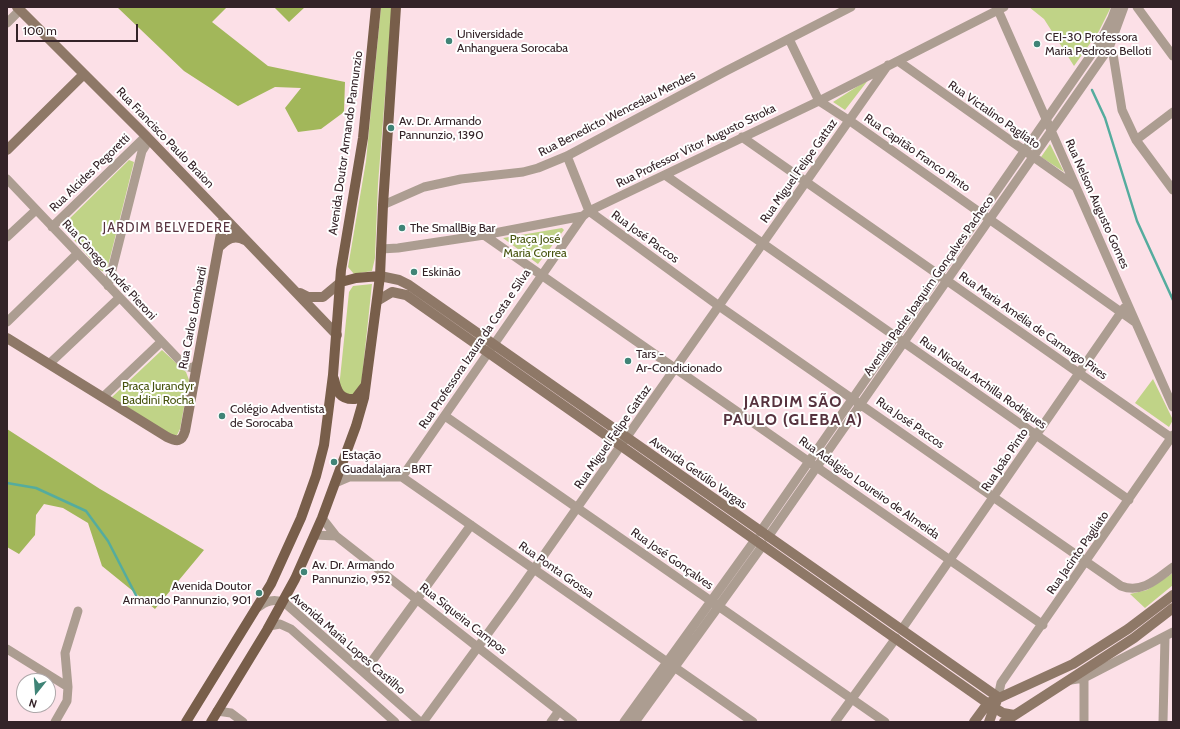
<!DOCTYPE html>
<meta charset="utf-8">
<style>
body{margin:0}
#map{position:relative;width:1180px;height:729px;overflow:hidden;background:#fce0e7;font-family:Cabin,sans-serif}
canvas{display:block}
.frame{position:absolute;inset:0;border:8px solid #342328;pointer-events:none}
.north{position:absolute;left:16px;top:673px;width:40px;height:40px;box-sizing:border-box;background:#fff;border:1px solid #aea7a9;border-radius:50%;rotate:197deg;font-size:11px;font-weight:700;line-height:16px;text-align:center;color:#342328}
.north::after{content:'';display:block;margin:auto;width:14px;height:18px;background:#408477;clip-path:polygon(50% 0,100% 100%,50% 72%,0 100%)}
.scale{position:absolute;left:16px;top:24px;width:122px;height:18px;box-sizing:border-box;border:2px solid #342328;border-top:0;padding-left:5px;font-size:12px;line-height:14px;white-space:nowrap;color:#342328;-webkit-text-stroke:3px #fff;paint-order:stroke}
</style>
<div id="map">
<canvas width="1180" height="729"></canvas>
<div class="frame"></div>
<div class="north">N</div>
<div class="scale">100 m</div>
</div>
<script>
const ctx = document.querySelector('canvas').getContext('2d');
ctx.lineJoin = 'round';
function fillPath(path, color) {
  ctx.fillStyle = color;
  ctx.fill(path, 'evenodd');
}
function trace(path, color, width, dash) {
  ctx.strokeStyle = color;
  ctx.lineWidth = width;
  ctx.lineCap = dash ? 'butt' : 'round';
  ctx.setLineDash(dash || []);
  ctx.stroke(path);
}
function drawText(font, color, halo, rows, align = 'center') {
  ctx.font = font + ' Cabin,sans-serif';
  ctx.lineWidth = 4;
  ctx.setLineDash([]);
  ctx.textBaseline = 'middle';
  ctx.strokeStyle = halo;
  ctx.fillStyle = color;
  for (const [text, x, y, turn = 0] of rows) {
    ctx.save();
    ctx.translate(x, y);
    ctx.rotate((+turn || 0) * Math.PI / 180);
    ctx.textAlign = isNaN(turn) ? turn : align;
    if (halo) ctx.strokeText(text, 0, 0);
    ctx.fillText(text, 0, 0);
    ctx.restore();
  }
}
fillPath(new Path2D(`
 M381,7h11l-14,177 -3,74 -3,13 -18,3 -6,-7 18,-106z
 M1029,7h82l-12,24 -25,35 -30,-47z
 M869,79l-24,31 -12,-8z
 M1050,144l14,28 -23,-15z
 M129,160l5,2 -27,108 -3,2 -4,-2 -38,-44z
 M562,228l2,2 -26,34 -35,-26z
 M372,284l-11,103 -5,7h-13l-4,-6 10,-96 4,-6z
 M162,350l24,22 3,8 -9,49 -3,6 -5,1 -60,-39z
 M1153,379l20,41 -4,7 -34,-24z
 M1173,573v12l-28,23 -15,-14 17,-4z`), '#c0d387');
fillPath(new Path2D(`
 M117,7h110l-15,15 56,44 77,16 -1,30 -23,17 -23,3 -13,-24 16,-20 -26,-1 -37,19 -54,-35z
 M274,7h31l-16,15z
 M7,429l93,60 104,61 -49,59 -53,-43 -14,-43 -25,-15 -19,-4 -8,11 -1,20 -16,19 -12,-7z`), '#a2b75a');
trace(new Path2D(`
 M1092,90l13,28 32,103 36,79
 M7,483l29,5 50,23 22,30 33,64`), '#55ac9e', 2.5);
trace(new Path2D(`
 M1137,7l36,49
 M998,10l175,397
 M7,23l13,-13
 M789,39l30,62 34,22 282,199
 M1104,45l5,3 4,6 9,56 14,30 37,50
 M898,61l178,126
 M742,137l431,302
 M1136,140l37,-28
 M567,156l22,55 130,95 402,280c21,8 36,-7 52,-19
 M665,175l464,325
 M7,179l178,187 7,2 5,-4
 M383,205l41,-18 37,-8 62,-7 15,-4 29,-12 159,-85 125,-64
 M52,227l94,-91
 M484,235l559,390
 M7,237l29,-27
 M381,249l17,-1 86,-13 99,-19 6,-5 230,-110 185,-94
 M108,286l34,-135 7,-11
 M7,322l70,-68
 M49,364l70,-66
 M103,397l58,-55
 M445,416l440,306
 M402,477l181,-261
 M335,483l14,-6h53l351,245
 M760,532l340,-490 12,-24 4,-11
 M315,535l21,1 -14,-18
 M336,536l237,186
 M768,537l341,-489 15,-41
 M257,608c9,-7 17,-10 28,-5l135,119
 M269,626l11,-2 11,5 104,93
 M902,629l222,-321
 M7,649l61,38
 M364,672l107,-147
 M1084,678v44
 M1071,680l13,-2 89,-46
 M998,697l3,-14 172,-248
 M217,711l14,2 12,9
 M55,722l12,-21 1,-14 -3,-34 13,-42
 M423,722l90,-123 375,-534
 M551,722l8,-11
 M624,722l131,-182
 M635,722l128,-177
 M835,722l61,-84
 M1163,722l2,-85`), '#ac9d91', 9);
trace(new Path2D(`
 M17,7l129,129 191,199
 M7,150l77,-76
 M219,247c8,-8 15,-13 26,-7
 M380,276l19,4 10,5 589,412 -9,25
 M300,293l8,4h15l18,-15
 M377,301l15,-9 14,3 587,412 10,6 11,2
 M7,338l160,99c10,5 15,5 18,-6l39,-214
 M974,722l14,-19 85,-39 55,-35 45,-34
 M1004,722l130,-84 39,-30`), '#8e7867', 10);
trace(new Path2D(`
 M341,282l15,-4 24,-2
 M334,379c3,13 6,21 21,20l10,-13
 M186,722l85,-138 30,-66 15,-42 8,-31 9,-70 8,-105 22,-132 13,-131
 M211,722l56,-92 28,-51 27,-61 34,-92 8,-28 16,-122 3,-71 13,-198`), '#785e4a', 10);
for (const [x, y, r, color] of [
 [449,41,4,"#408477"],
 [1037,44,4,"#408477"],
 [391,128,4,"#408477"],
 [402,228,4,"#408477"],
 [414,272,4,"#408477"],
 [628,361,4,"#408477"],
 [222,416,4,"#408477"],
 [334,462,4,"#408477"],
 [304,572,4,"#408477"],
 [259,593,4,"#408477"]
]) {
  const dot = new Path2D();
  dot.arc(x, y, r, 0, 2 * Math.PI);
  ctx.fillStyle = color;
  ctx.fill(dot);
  trace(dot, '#fff', 1.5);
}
drawText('12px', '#342328', '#fff', [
 ["Universidade",457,34],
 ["Anhanguera Sorocaba",457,48],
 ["CEI-30 Professora",1045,37],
 ["Maria Pedroso Belloti",1045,51],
 ["Av. Dr. Armando",399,121],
 ["Pannunzio, 1390",399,135],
 ["The SmallBig Bar",410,228],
 ["Eskinão",422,272],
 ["Tars -",636,354],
 ["Ar-Condicionado",636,368],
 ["Colégio Adventista",230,409],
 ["de Sorocaba",230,423],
 ["Estação",342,455],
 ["Guadalajara - BRT",342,469],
 ["Av. Dr. Armando",312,565],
 ["Pannunzio, 952",312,579],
 ["Avenida Doutor",251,586,"right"],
 ["Armando Pannunzio, 901",251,600,"right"]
], 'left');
drawText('12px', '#342328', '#fff', [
 ["Rua Benedicto Wenceslau Mendes",617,114,-27],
 ["Rua Victalino Pagliato",994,115,35],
 ["Rua Francisco Paulo Braion",165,138,46],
 ["Avenida Doutor Armando Pannunzio",346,143,-82],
 ["Rua Professor Vitor Augusto Stroka",696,146,-26],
 ["Rua Capitão Franco Pinto",917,153,35],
 ["Rua Miguel Felipe Gattaz",799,171,-55],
 ["Rua Alcides Pegoretti",90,173,-44],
 ["Rua Nelson Augusto Gomes",1097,204,66],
 ["Rua José Paccos",645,237,36],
 ["Rua Cônego André Pieroni",109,270,47],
 ["Avenida Padre Joaquim Gonçalves Pacheco",929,286,-55],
 ["Rua Carlos Lombardi",193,318,-79],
 ["Rua Maria Amélia de Camargo Pires",1033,326,35],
 ["Rua Professora Izaura da Costa e Silva",475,349,-56],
 ["Rua Nicolau Archilla Rodrigues",983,383,35],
 ["Rua José Paccos",910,423,35],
 ["Rua Miguel Felipe Gattaz",613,437,-55],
 ["Rua João Pinto",1005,460,-56],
 ["Avenida Getúlio Vargas",698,473,35],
 ["Rua Adalgiso Loureiro de Almeida",869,488,35],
 ["Rua Jacinto Pagliato",1078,553,-55],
 ["Rua José Gonçalves",672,559,35],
 ["Rua Ponta Grossa",556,570,35],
 ["Rua Siqueira Campos",463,619,38],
 ["Avenida Maria Lopes Castilho",348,644,41]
]);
drawText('12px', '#46530e', '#fff', [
 ["Praça José",535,239],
 ["Maria Correa",535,253],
 ["Praça Jurandyr",158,386],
 ["Baddini Rocha",158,400]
]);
ctx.letterSpacing = '1px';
drawText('13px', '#56323e', '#fff', [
 ["JARDIM BELVEDERE",167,228]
]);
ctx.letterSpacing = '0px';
ctx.letterSpacing = '1px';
drawText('bold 16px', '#56323e', '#fff', [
 ["JARDIM SÃO",793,402],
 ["PAULO (GLEBA A)",793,420]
]);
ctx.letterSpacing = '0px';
</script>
